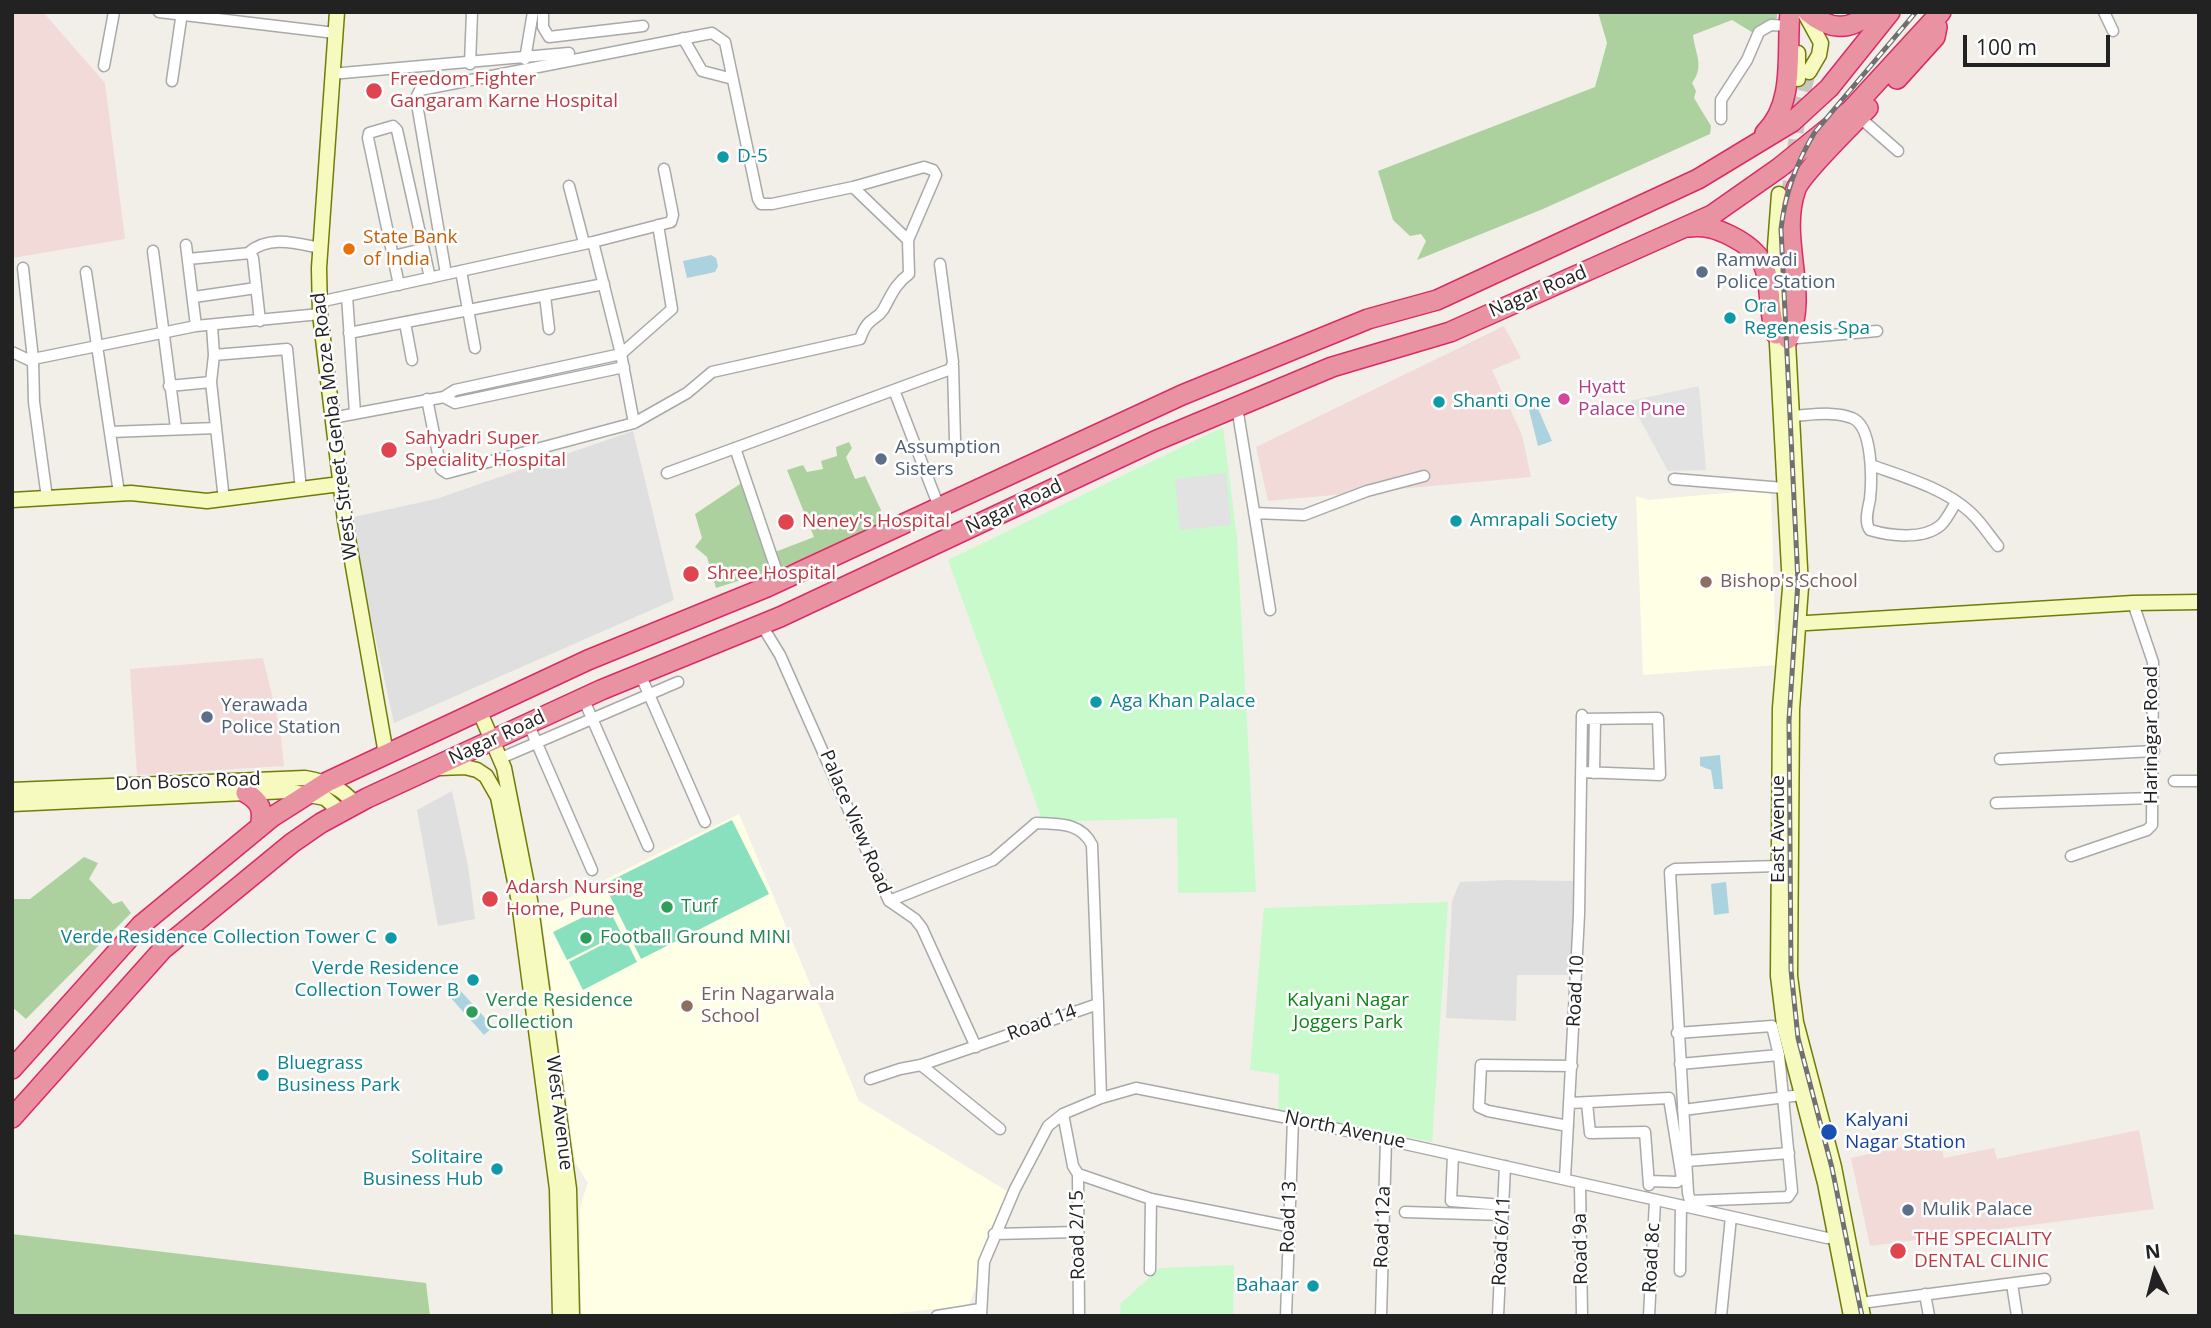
<!DOCTYPE html>
<style>
body{margin:0}
#map{position:relative;width:2211px;height:1328px;overflow:hidden;background:#f2efe9;font-family:"Open Sans",sans-serif}
canvas{display:block}
.frame{position:absolute;inset:0;border:14px solid #222;pointer-events:none}
.north{position:absolute;left:2120px;top:1237px;width:70px;height:70px;-webkit-text-stroke:5px #fff;paint-order:stroke;rotate:354deg;font-size:19px;font-weight:700;line-height:28px;text-align:center;color:#222}
.north::after{content:'';display:block;margin:auto;width:24px;height:32px;background:#222;clip-path:polygon(50% 0,100% 100%,50% 72%,0 100%)}
.scale{position:absolute;left:1963px;top:35px;width:147px;height:32px;box-sizing:border-box;border:4px solid #222;border-top:0;padding-left:9px;font-size:21px;line-height:24px;white-space:nowrap;color:#222;-webkit-text-stroke:5px #fff;paint-order:stroke}
</style>
<div id="map">
<canvas width="2211" height="1328"></canvas>
<div class="frame"></div>
<div class="north">N</div>
<div class="scale">100 m</div>
</div>
<script>
const ctx = document.querySelector('canvas').getContext('2d');
ctx.lineJoin = 'round';
function fillPath(path, color) {
  ctx.fillStyle = color;
  ctx.fill(path, 'evenodd');
}
function trace(path, color, width, dash) {
  ctx.strokeStyle = color;
  ctx.lineWidth = width;
  ctx.lineCap = dash ? 'butt' : 'round';
  ctx.setLineDash(dash || []);
  ctx.stroke(path);
}
function drawText(font, color, halo, rows, align = 'center') {
  ctx.font = font + ' "Open Sans",sans-serif';
  ctx.lineWidth = 5;
  ctx.setLineDash([]);
  ctx.textBaseline = 'middle';
  ctx.strokeStyle = halo;
  ctx.fillStyle = color;
  for (const [text, x, y, turn = 0] of rows) {
    ctx.save();
    ctx.translate(x, y);
    ctx.rotate((+turn || 0) * Math.PI / 180);
    ctx.textAlign = isNaN(turn) ? turn : align;
    if (halo) ctx.strokeText(text, 0, 0);
    ctx.fillText(text, 0, 0);
    ctx.restore();
  }
}
fillPath(new Path2D(`
 M633,431l41,169 -280,123 -45,-205 87,-19z
 M452,791l16,75 7,53 -37,7 -21,-116z
 M1506,880l68,1v94h-57l-1,46 -70,-3 6,-117 8,-19z`), '#e0dfdf');
fillPath(new Path2D(`
 M12,12h31l62,71 20,156 -113,19z
 M1504,326l17,32 -29,12 30,65 9,42 -263,24 -12,-54z
 M263,658l17,70 4,38 -147,9 -7,-106z
 M2139,1130l15,79 -284,37 -19,-88 89,-20 4,20 50,-10 3,11z`), '#f2dad9');
fillPath(new Path2D(`
 M1771,489l5,176 -133,10 -7,-179 12,4z
 M739,814l120,287 151,92 -41,112 -96,11h-292l-1,-110 8,-23 -13,-21 -34,-251z`), '#ffffe5');
fillPath(new Path2D(`
 M1598,12h179v6l-22,16 -23,-14 -39,15c2,19 12,31 -1,48l4,8 -2,7 17,28 -1,8 -167,75 -126,51 9,-19 -5,-7 -11,2 -17,-16 -15,-49 217,-84 12,-44z
 M849,442l3,6 -6,9 9,22 10,-3 16,34 -6,20 -95,38 -5,-16 39,-15 -27,-67 16,-5 4,7 16,-3 -2,-8 16,-5 -1,-9z
 M743,482l30,88 -57,18 -9,-31 -12,-10 7,-9 -7,-24z
 M84,857l14,6 -9,16 24,25 9,-3 9,12 -105,106 -14,-12v-108h18z
 M12,1234l414,49 4,33h-418z`), '#add19e');
fillPath(new Path2D(`
 M1223,427l14,110 19,355 -78,1 -1,-75 -134,4 -95,-262z
 M1448,902l-16,240 -154,-31 1,-37 -29,-4 14,-162z
 M1234,1265l-1,51h-112l-1,-12 40,-36z`), '#c8facc');
fillPath(new Path2D(`
 M732,820l37,74 -128,65 -37,-75z
 M607,905l14,28 -54,27 -14,-28z
 M623,934l14,28 -54,28 -14,-28z`), '#88e0be');
fillPath(new Path2D(`
 M1699,386l7,84 -38,1 -38,-70z
 M1226,473l5,52 -51,5 -5,-51z`), '#e2e2e2');
fillPath(new Path2D(`
 M711,255l5,3 2,8 -3,6 -28,6 -4,-17z
 M1536,404l16,37 -14,5 -9,-36z
 M1720,755l3,34h-9l-3,-19 -11,-4v-9z
 M1726,882l3,31 -15,2 -3,-31z
 M459,989l34,38 -9,8 -34,-38z`), '#aad3df');
trace(new Path2D(`
 M1788,195l12,-88 9,-35`), '#c8c6c1', 14, [14, 7]);
const street = new Path2D(`
 M159,12l176,21
 M543,12v15l6,10 94,-11
 M2104,12l9,19
 M683,38l19,33 31,8
 M525,59l8,-47
 M470,64l2,-52
 M104,66l10,-54
 M331,74l238,-21
 M172,81l10,-69
 M1858,116l40,35
 M1721,119v-19l26,-40 12,-28 12,-7 18,1
 M569,186l15,57
 M853,187l55,53
 M593,242l28,112 13,69
 M186,245l10,81
 M153,251l23,177
 M248,253c21,-18 47,-10 72,-5
 M393,256l30,-7
 M188,259l62,-6 3,5 7,63
 M23,268l10,91
 M461,271l14,77
 M86,272l33,221
 M399,285l-31,-147 1,-5 24,-7 4,4 33,148
 M347,296l8,117
 M545,296l4,33
 M194,297l62,-9
 M319,302l274,-60 78,-20 2,-7 -9,-46
 M405,323l7,37
 M212,326l2,29 -3,27 13,118
 M349,333l255,-49
 M1786,339l91,-8
 M12,352l19,9
 M214,355l73,-6 14,141
 M953,366l2,75
 M169,386l42,-4
 M894,390l45,117
 M444,397l11,6 169,-36
 M427,399l14,70 6,4 187,-50 53,-30 25,-21 148,-33c8,-23 15,-17 23,-29 8,-14 12,-26 26,-36l-1,-34 28,-65 -3,-5 -9,-3 -71,20 -81,17h-11l-3,-5 -33,-157 -13,-9 -292,57 -4,8 30,176
 M1237,407l33,203
 M1786,416c20,0 47,-6 66,2 21,8 20,62 18,81 -2,10 -6,23 0,31 20,6 54,10 71,-5 6,-6 11,-16 15,-23
 M332,418l112,-21 11,-7 166,-36 51,-45 -14,-84
 M110,432l106,-4
 M735,448l45,133
 M1871,465c33,12 73,23 99,47 11,10 19,23 28,34
 M667,473l284,-104 2,-7 -13,-98
 M1674,479l110,9
 M47,498l-13,-96 -1,-43 163,-33 124,-12
 M1254,513l50,2 63,-24 57,-15
 M761,624l19,31 109,246 26,18 7,9 54,119
 M640,674l65,148
 M583,698l65,148
 M528,723l64,147
 M501,758l177,-76
 M2000,759l154,-8
 M1581,772l79,3 -2,-57 -76,1
 M1594,773l1,-54
 M2174,781h25
 M1996,803l156,-5
 M2071,856l76,-26 5,-5 1,-163 -20,-59
 M889,901l104,-41 43,-37c22,1 45,-1 56,22l6,159
 M1677,1033l95,-7 7,29 13,136 -4,6 -98,4 -2,-8 -18,-321 5,-3 103,-3
 M1680,1064l99,-9
 M921,1065l79,64
 M870,1079l30,-10 21,-4 177,-61 3,94
 M1570,1103l99,-5 13,81 -5,3 -27,-1
 M1587,1103l3,30 55,-1 4,53
 M1683,1110l118,-15
 M1063,1114l10,52 5,8 1,142
 M1568,1126l-80,-15 -9,-4 2,-42 91,1
 M1453,1155l-2,46 52,4
 M1687,1161l102,-8
 M1078,1174l73,25 136,27
 M1565,1179l14,-264 3,-200
 M1580,1183l2,133
 M1405,1212l98,3
 M994,1234l84,-2
 M1150,1270l1,-71
 M1680,1271l1,-65
 M2012,1284l5,32
 M1925,1294l4,22
 M1861,1303l184,-24
 M937,1316l43,-7
 M981,1316l3,-54 31,-73 33,-63 15,-12 38,-16 35,-10 157,31 534,119 15,-2
 M1286,1316l7,-197
 M1381,1316l5,-177
 M1498,1316l7,-150
 M1649,1316l6,-115
 M1721,1316l10,-99`);
const secondary = new Path2D(`
 M337,12l-18,256 1,46 25,207 41,233
 M1804,12l17,31 -2,12 -10,17
 M1798,79v-26
 M1784,266l17,321 -9,122 -2,267 6,46 38,145 29,149
 M1776,287l-1,-40 4,-53
 M1776,325l14,263 -10,120 -2,268 6,49 41,158 26,133
 M12,500l119,-7 76,8 133,-17
 M1791,624l342,-21 66,-1
 M479,710l25,58 26,132 39,289 3,127
 M439,768l26,-1 12,3 9,6 12,21 21,105 38,287 3,127
 M12,790l293,-12c22,4 36,9 51,27
 M12,804l275,-13 38,7 16,14`);
const highway = new Path2D(`
 M1808,12c21,18 42,20 63,0
 M1897,79l38,-42 2,-10
 M1765,133c31,-30 21,-82 25,-121
 M1689,227c16,-2 28,2 42,9 52,26 30,53 45,98
 M1788,339c22,-45 -10,-101 8,-150 6,-16 57,-65 72,-81
 M246,793c14,8 18,17 14,34
 M12,1069l129,-144 131,-108 55,-35 261,-122 179,-73 415,-192 186,-76 69,-19 261,-121 94,-57 37,-34 61,-76
 M12,1118l151,-169 129,-106 29,-20 46,-25 234,-108 179,-73 375,-176 177,-74 118,-35 262,-117 67,-47 72,-58 90,-98`);
trace(street, '#a9a9a9', 13);
trace(secondary, '#707d05', 17);
trace(highway, '#dc2a67', 22);
trace(street, '#fff', 10);
trace(secondary, '#f7fabf', 14);
trace(highway, '#e892a2', 19);
const rail = new Path2D(`
 M1862,1316l-30,-148 -34,-130 -7,-68 -2,-250 9,-138 -17,-353c4,-36 15,-66 34,-97l101,-120`);
trace(rail, '#707070', 5);
trace(rail, '#fff', 2.5, [8]);
for (const [x, y, r, color] of [
 [374,91,9,"#e0444e"],
 [723,157,7,"#0f9aa8"],
 [349,249,7,"#e8710a"],
 [1702,272,7,"#5c6f8a"],
 [1730,318,7,"#0f9aa8"],
 [1564,399,7,"#d1479c"],
 [1439,402,7,"#0f9aa8"],
 [389,450,9,"#e0444e"],
 [881,459,7,"#5c6f8a"],
 [1456,521,7,"#0f9aa8"],
 [786,522,9,"#e0444e"],
 [691,574,9,"#e0444e"],
 [1706,582,7,"#8d6e63"],
 [1096,702,7,"#0f9aa8"],
 [207,717,7,"#5c6f8a"],
 [490,899,9,"#e0444e"],
 [667,907,7,"#2e9e5b"],
 [391,938,7,"#0f9aa8"],
 [586,938,7,"#2e9e5b"],
 [473,980,7,"#0f9aa8"],
 [687,1006,7,"#8d6e63"],
 [472,1012,7,"#2e9e5b"],
 [263,1075,7,"#0f9aa8"],
 [1829,1132,9,"#1a4fb4"],
 [497,1169,7,"#0f9aa8"],
 [1908,1210,7,"#5c6f8a"],
 [1898,1251,9,"#e0444e"],
 [1313,1286,7,"#0f9aa8"]
]) {
  const dot = new Path2D();
  dot.arc(x, y, r, 0, 2 * Math.PI);
  ctx.fillStyle = color;
  ctx.fill(dot);
  trace(dot, '#fff', 2.5);
}
drawText('19px', '#be3a42', '#fff', [
 ["Freedom Fighter",390,80],
 ["Gangaram Karne Hospital",390,102],
 ["Sahyadri Super",405,439],
 ["Speciality Hospital",405,461],
 ["Neney's Hospital",802,522],
 ["Shree Hospital",707,574],
 ["Adarsh Nursing",506,888],
 ["Home, Pune",506,910],
 ["THE SPECIALITY",1914,1240],
 ["DENTAL CLINIC",1914,1262]
], 'left');
drawText('19px', '#0d838f', '#fff', [
 ["D-5",737,157],
 ["Ora",1744,307],
 ["Regenesis Spa",1744,329],
 ["Shanti One",1453,402],
 ["Amrapali Society",1470,521],
 ["Aga Khan Palace",1110,702],
 ["Verde Residence Collection Tower C",377,938,"right"],
 ["Verde Residence",459,969,"right"],
 ["Collection Tower B",459,991,"right"],
 ["Bluegrass",277,1064],
 ["Business Park",277,1086],
 ["Solitaire",483,1158,"right"],
 ["Business Hub",483,1180,"right"],
 ["Bahaar",1299,1286,"right"]
], 'left');
drawText('19px', '#c56008', '#fff', [
 ["State Bank",363,238],
 ["of India",363,260]
], 'left');
drawText('19px', '#4e5e75', '#fff', [
 ["Ramwadi",1716,261],
 ["Police Station",1716,283],
 ["Assumption",895,448],
 ["Sisters",895,470],
 ["Yerawada",221,706],
 ["Police Station",221,728],
 ["Mulik Palace",1922,1210]
], 'left');
drawText('19px', '#222', '#fff', [
 ["Nagar Road",1538,292,-23],
 ["West Street Genba Moze Road",335,426,-97],
 ["Nagar Road",1014,507,-25],
 ["Harinagar Road",2152,735,-90],
 ["Nagar Road",497,738,-25],
 ["Don Bosco Road",188,782,-2],
 ["Palace View Road",855,822,67],
 ["East Avenue",1779,829,-90],
 ["Road 10",1576,991,-87],
 ["Road 14",1042,1023,-20],
 ["West Avenue",559,1113,83],
 ["North Avenue",1345,1130,12],
 ["Road 13",1289,1217,-88],
 ["Road 12a",1383,1227,-88],
 ["Road 2/15",1078,1235,-91],
 ["Road 6/11",1502,1241,-87],
 ["Road 9a",1581,1249,-91],
 ["Road 8c",1652,1258,-87]
]);
drawText('19px', '#b23c85', '#fff', [
 ["Hyatt",1578,388],
 ["Palace Pune",1578,410]
], 'left');
drawText('19px', '#785e54', '#fff', [
 ["Bishop's School",1720,582],
 ["Erin Nagarwala",701,995],
 ["School",701,1017]
], 'left');
drawText('19px', '#27864d', '#fff', [
 ["Turf",681,907],
 ["Football Ground MINI",600,938],
 ["Verde Residence",486,1001],
 ["Collection",486,1023]
], 'left');
drawText('19px', '#0c8416', '#fff', [
 ["Kalyani Nagar",1348,1001],
 ["Joggers Park",1348,1023]
]);
drawText('19px', '#164399', '#fff', [
 ["Kalyani",1845,1121],
 ["Nagar Station",1845,1143]
], 'left');
</script>
